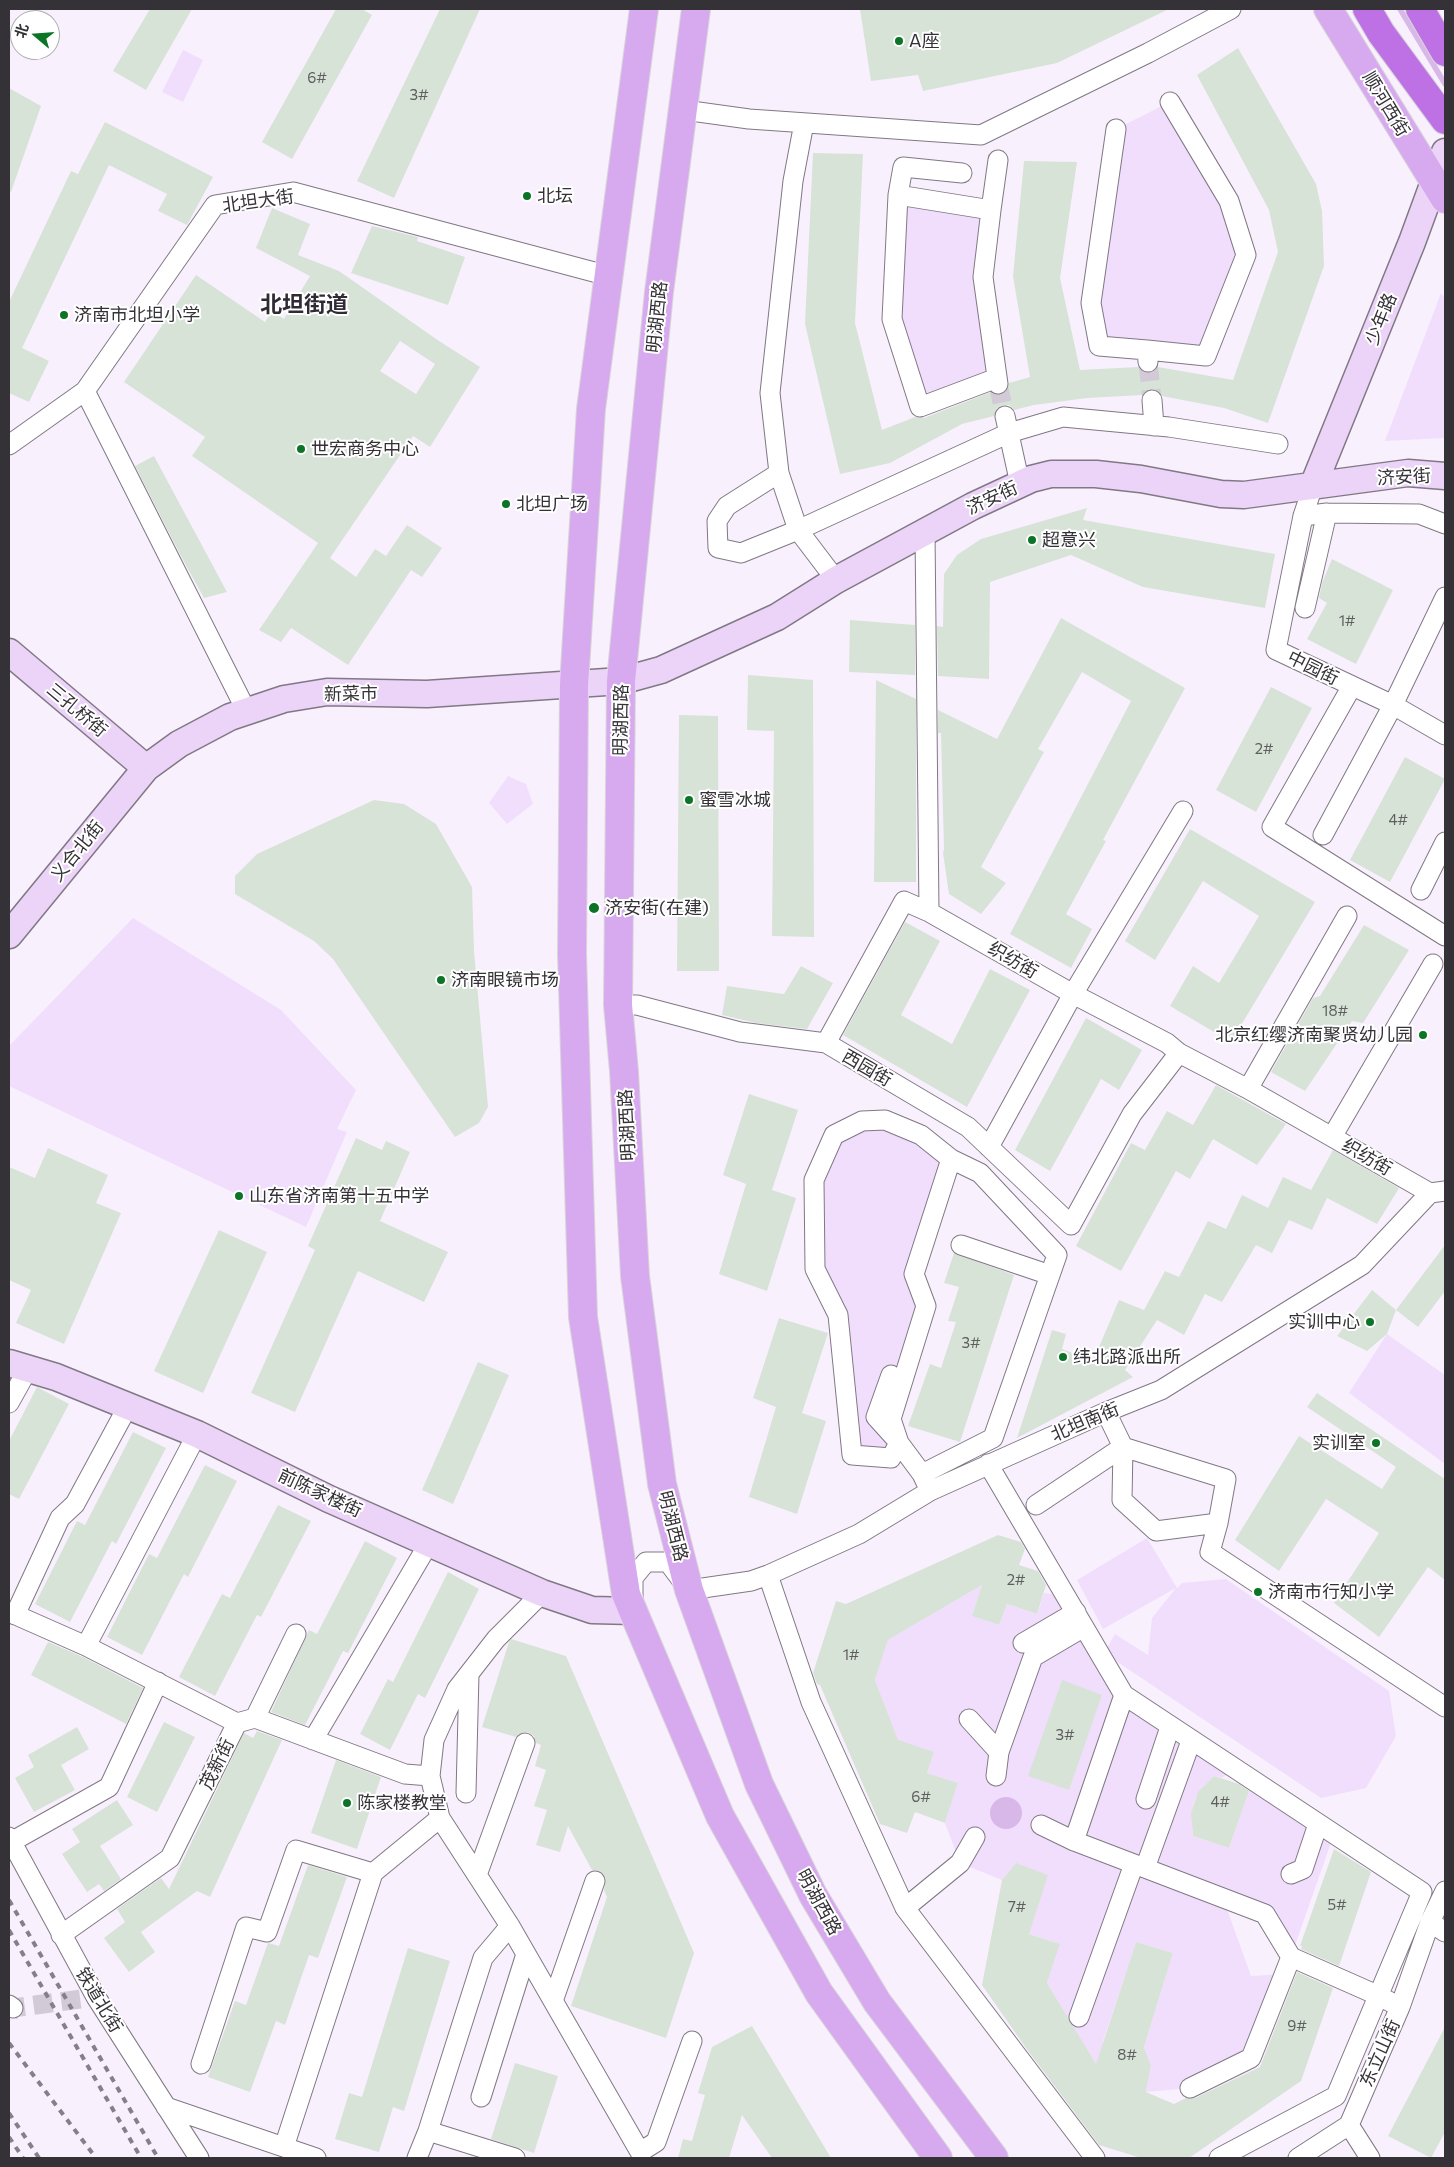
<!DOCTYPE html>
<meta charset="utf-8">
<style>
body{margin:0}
#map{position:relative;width:1454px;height:2167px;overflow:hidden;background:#f9f0fe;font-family:Commissioner,"Noto Sans SC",sans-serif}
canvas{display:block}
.frame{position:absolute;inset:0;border:10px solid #353237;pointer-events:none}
.north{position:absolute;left:10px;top:10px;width:50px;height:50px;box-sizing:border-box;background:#fff;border:1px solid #aeadaf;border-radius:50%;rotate:288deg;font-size:14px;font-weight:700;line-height:20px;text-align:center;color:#353237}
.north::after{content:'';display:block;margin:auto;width:18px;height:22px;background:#0c7426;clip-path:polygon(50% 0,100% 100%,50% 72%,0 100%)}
</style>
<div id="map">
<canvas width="1454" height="2167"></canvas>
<div class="frame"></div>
<div class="north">北</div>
</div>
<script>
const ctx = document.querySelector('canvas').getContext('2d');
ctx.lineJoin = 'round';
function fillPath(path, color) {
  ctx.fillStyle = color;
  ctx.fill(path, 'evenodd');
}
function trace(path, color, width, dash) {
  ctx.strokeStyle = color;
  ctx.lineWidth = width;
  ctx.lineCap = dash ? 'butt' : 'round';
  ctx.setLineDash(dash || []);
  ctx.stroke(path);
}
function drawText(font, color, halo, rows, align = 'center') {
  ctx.font = font + ' Commissioner,"Noto Sans SC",sans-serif';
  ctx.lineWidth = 4;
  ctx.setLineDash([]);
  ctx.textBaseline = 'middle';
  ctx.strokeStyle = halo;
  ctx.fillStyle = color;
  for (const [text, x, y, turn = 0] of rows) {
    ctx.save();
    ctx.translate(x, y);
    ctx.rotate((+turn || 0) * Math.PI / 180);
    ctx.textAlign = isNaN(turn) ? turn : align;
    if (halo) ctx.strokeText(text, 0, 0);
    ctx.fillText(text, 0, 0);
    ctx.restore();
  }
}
fillPath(new Path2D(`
 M183,50l20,10 -20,42 -21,-10z
 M1170,102l76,153 -40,101 -107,-10 -8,-43 25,-174z
 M898,195l93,15 -8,67 12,92 -75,38 -28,-88z
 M1441,293l4,6v139l-60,3z
 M508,776l18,8 7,20 -26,20 -18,-21z
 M133,918l148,92 75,80 -19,39 10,3 -41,95 -297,-141v-40z
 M885,1120l66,39 -37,114 12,33 -35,152 -39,-3 -14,-140 -23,-46 -1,-89 20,-45z
 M1387,1334l58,41v89l-96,-71z
 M1147,1538l30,50 5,-5 44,-4 163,112 7,45 -30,52 -45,10 -217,-145 11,-19 33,21 4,-37 24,-30 -73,41 -26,-49z
 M982,1585l-10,31 27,9 8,-21 30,10 7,-21 22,3 58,99 111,75 -13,8 -8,-2c-22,22 -24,29 -21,60l36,12 21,-60 84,46 -43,123 -26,-43 -42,-16 28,78 33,-2 -33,84 -61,30 -44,4 5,-26 -7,-19 29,-94 -37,-11 -33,99 7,21 1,28 -64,-107 13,-39 -31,-10 -13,-71 -14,17 -42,-17 -15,-40 13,-40 -31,-10 7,-21 -31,2 -28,-74 13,-40z`), '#f1defc');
fillPath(new Path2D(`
 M990 1813a16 16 0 1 1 32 0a16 16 0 1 1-32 0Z`), '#d7b8e9');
trace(new Path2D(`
 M1400,9l45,75`), '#d7b8e9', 5.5);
fillPath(new Path2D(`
 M150,9h42l-46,81 -33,-19z
 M336,9h26l10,6 -80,144 -30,-17z
 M440,9h40l-86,189 -37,-17z
 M860,9h309l-112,54 -134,28 -5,-16 -47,6z
 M1238,48l78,136 6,27 2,55 -56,157 -44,-15 -62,-12 -5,-6 -5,-1 -10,6 -55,3 -53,7 -20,5 -5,-5h-6l-6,3 -3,8 -32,8 -72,39 -50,11 -35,-150 8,-171 50,1 -8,169 27,107 33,-13 9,1 67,-26 9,3 8,-6 1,-6 21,-6 -17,-101 11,-115 53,1 -17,116 20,92 58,-3 5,5 5,1 6,-2 4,-4 75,13 45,-128 -9,-42 -72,-135z
 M9,88l32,18 -30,86 -2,-1z
 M105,122l108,55 -26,48 -29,-14 9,-17 -58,-29 -87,183 27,13 -20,41 -20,-9v-91l62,-131 7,3z
 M272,208l38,16 -12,31 41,16 100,70 41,26 -50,80 -17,-11 -83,122 26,19 19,-28 11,7 21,-31 35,23 -20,29 -11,-7 -63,95 -57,-37 -10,14 -22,-12 59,-87 -126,-87 13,-19 -81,-55 72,-107 69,47 7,-11 12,8 26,-43 -54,-28zM400,341l35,23 -19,30 -36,-23z
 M372,226l46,11 -1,4 48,16 -17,48 -97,-32z
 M154,456l73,136 -23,6 -22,-40 -47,-92z
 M1087,508l-4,12 192,34 -10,54 -122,-21 -72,-32 -81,27 -1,97 -51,-3 -1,-50 6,1 1,-53 13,-19 24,-16z
 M1332,559l61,31 -37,74 -49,-25 20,-36 -8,-5 3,-15z
 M1061,618l124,70 -82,152 3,1 -40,73 26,15 -21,39 -61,-34 121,-233 -49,-29 -44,77 6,3 -63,115 25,16 -25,31 -32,-20 -6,-41 1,-4 -3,-116h-3v-23l59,29z
 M850,620l65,5v50l-66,-3z
 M748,675l65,5 1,257 -42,-1 2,-205 -27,-1z
 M876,680l40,19v183h-42z
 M1271,687l41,21 -56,104 -40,-22z
 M679,715l39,1 1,255h-42z
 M1405,757l40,22 -55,103 -40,-22z
 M374,800l30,4 32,20 36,63 2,64 14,156 -9,16 -24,14 -122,-178 -19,-18 -79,-47v-18l22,-22z
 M1190,829l125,73 -84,140 -61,-36 23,-40 26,17 40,-67 -56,-35 -48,79 -30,-19z
 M905,922l35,19 -39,74 51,29 38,-75 40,21 -63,117 -124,-72z
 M1364,925l45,25 -46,73 -11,-2 -47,70 -34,-19 42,-74 7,-2z
 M801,966l32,17 -26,46 -51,-6 -34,-8 5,-29 57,8z
 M1086,1018l56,32 -23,40 -18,-11 -51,92 -35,-21z
 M1216,1085l70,39 -29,41 -44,-26 -23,40 -14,-8 -55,100 -45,-25 55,-103 14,7 22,-39 26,14z
 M749,1094l49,16 -26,80 24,8 -29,93 -48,-17 27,-90 -23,-9z
 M356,1138l26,12 4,-9 24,11 -30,69 68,31 -24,50 -66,-31 -63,141 -44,-19 64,-143 -7,-4z
 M48,1148l60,27 -12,28 25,10 -57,131 -48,-21 15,-33 -22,-10v-113l26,11z
 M1333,1150l66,38 -22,36 -50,-26 -15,32 -23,-10 -17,33 -16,-8 -34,57 -17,-8 -21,41 -27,-15 -32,50 8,7 -116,61 35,-108 14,4 -4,15 31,12 26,-61 25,10 21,-39 14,6 29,-56 18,8 16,-34 26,13 15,-31 28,13z
 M219,1230l48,22 -64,141 -49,-22z
 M1445,1245v46l-27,36 -22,-17z
 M954,1253l60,22 -54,167 -52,-16 22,-62 11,4 15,-46 -8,-1 11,-34 -15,-4z
 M1372,1290l24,20 -9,24 -20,17 -30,-15z
 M779,1318l49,15 -26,80 24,8 -29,93 -48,-17 27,-90 -23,-9z
 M478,1362l31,13 -56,129 -31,-14z
 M37,1387l32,17 -50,95 -10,-5v-53z
 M1317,1393l128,86v101l-17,-13 -49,70 -45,-34 45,-70 -53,-34 -47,72 -44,-31 64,-104 83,53 14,-22 -89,-60z
 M133,1432l33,16 -50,96 -4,-3 -42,81 -35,-18 42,-83 8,4z
 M205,1465l32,16 -49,96 -4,-3 -42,81 -35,-18 42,-83 8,4z
 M278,1505l33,16 -50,96 -4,-2 -42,81 -36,-19 43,-83 8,4z
 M998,1535l23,7 4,7 -6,16 19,6 8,14 -9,29 -30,-10 -8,21 -27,-9 10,-31 -94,55 -13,40 23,60 36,12 -7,21 31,10 -13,40 -30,-11 -8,21 -27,-9 -60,-139 -3,-1 -4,-11 23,-72 10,3z
 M365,1541l32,17 -49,95 -5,-2 -38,74 -34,-13 38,-82 8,4z
 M448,1572l31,17 -54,109 -7,-4 -28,56 -30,-16 28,-55 5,3z
 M511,1639l55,17 128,297 -28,85 -95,-32 36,-109 -3,-7 2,-11 -7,-8 -7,-1 -24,-44 -8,26 -24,-7 11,-35 -13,-4 12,-36 -11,-4 6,-21 -5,-2 -2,-7 -6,-4h-5l-7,5 -34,-10 27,-85z
 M48,1642l33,14 62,32 -17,36 -95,-49z
 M1062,1680l40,15 -33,95 -41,-14z
 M164,1722l31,15 -38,75 -30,-15z
 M77,1727l12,22 -28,16 14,25 -41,22 -19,-34 19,-11 -6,-12z
 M257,1731l25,9 -72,157 -13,-6 -56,41 14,20 -26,20 -25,-34 21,-16 -8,-13 44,-31 8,11 75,-156 9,5z
 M336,1760l45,17 -24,72 -46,-16z
 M1214,1776l25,8 10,7 -20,57 -36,-12 -2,-23 7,-21z
 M117,1800l16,25 -33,21 21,33 -17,12 -5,-7 -12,8 -25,-38 18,-12 -8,-13z
 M1334,1849l37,23 -32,94 -38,-17 1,-3h-2z
 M1016,1863l32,12 -19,59 31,10 -13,39 49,81 40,-122 37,11 -29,94 7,19 -5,26 28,12 12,-6h9l65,-31 37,-95 36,16 -32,93 -112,77h-48l-42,-13 -73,-97 -44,-63 20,-105z
 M308,1865l39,12 -29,81 -9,-3 -24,70 -9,-4 -26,71 -42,-15 27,-76 11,4 22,-62 11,3z
 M408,1948l42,13 -46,150 -11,-4 -14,45 -44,-13 14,-46 13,4z
 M752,2026l79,132h-59l-30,-43 -13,43h-51l5,-19 9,2 13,-46 -7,-2 14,-46z
 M1445,2027v105l-14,26 -43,-22z
 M515,2063l43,13 -24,77 -43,-14z`), '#d7e3d7');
trace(new Path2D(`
 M1148,362l4,38
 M998,384l7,32
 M9,2014l4,-6 83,-11`), '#d2cad6', 19, [19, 9]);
const street = new Path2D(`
 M684,110l65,9 232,16 167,-82 83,-44
 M804,123l-11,58 -23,212 9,80 19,57 211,-97 54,-16 106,10 109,17
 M1116,129l-25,174 8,43 48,4
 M962,173l-59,-6 -5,28 -6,124 28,88 77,-29
 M898,195l93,15 -8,67 15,107
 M991,210l7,-50
 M1148,362l-1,-12 59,6 40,-101 -17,-54 -59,-99
 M85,391l161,319
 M1152,400l2,26
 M1005,416l15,68
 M9,445l76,-54 130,-186 78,-13 316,84
 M779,473l-52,33 -10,15 1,27 23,5 57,-23 38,50
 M1313,486l-10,30 -27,134 117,55 52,30
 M1327,513l92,1 26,10
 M1303,516l24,-3 -22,95
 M925,532l4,380 144,82 94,49 12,10 69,36 182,104
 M1352,686l-80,141 173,109
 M1323,835l70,-130 52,-108
 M1421,890l24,-48
 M618,1005h19l103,27 86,11 142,84 103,98 61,-111 47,-61
 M826,1043l78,-142 25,11
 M1248,1089l99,-173
 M1332,1137l101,-173
 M989,1147l84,-153 110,-183
 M961,1245l89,30
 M891,1375l-15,42 19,21
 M9,1403l19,-34
 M1106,1412l17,35 103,32 -8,44 -8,29 235,155
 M899,1443l-8,-24 35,-113 -12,-32 37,-115
 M988,1464l136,231 298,197 -86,204 -117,62
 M922,1474l71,-36 64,-183 -77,-82 -29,-14 -30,-24 -36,-15 -23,1 -28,14 -20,45 1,89 23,46 14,140 39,3 8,-15 23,31 8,17
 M1036,1505l87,-58 -1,53 34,31 62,-8
 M768,1575l43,127 94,206 55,-45 15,-26
 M542,1593l-46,46 -39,50 -23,51 -4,36 10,42 70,108 130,226 16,-10 36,-101
 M633,1598v-20l13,-16h22l21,28 62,-9 17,-6 91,-41 71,-43 176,-79 55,-22 201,-125 68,-72 15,-2
 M9,1612l77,34 151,77
 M15,1615l45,-97 15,-14 53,-98
 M1023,1643l53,-31
 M86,1646l111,-212
 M255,1718l41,-84
 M969,1719l30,33 -3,24
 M237,1723l18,-5 150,56 25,2
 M313,1740l116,-197
 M999,1752l34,-95 51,-30
 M466,1793l3,-119
 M1146,1799l24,-72
 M1041,1825l33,16 191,73 26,43 86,38 23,12
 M9,1837l87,160 103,161
 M1074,1841l50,-146
 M11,1842l98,-55 49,-105
 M1145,1868l46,-127
 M1291,1874l12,-5 15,-45
 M477,1875l48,-132
 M905,1908l190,250
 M1430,1922l15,10
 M61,1935l109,-77 67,-135
 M553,2001l42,-120
 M9,2005l4,3
 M1079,2017l55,-153
 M201,2064l45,-137 21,5 29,-82 77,23
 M1190,2088l61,-30 40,-101
 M481,2097l45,-143
 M166,2107l150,51
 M1349,2125l21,33
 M428,2131l55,-173 27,-32
 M284,2147l89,-274 67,-55
 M417,2158l11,-27 87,27
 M1298,2158l51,-33 51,-118 30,-85 15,-31`);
const secondary = new Path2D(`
 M1313,486l99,-244 33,-90
 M9,652l137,116
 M9,935l137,-167 33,-24 51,-27 54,-18 43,-7 100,2 194,-13 40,-11 116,-53 59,-37 137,-74 58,-27 20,-5h45l45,5 80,15 23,1 164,-22 37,3
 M9,1363l47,14 141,57 132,65 213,94 50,17 41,1`);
const primary = new Path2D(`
 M644,9l-53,400 -17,276 -2,269 11,363 43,277 7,17 87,205 99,177 119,165
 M696,9l-37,283 -38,389 -3,324 6,66 11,205 27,208 27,106 70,194 54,111 64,107 117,156
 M1328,9l117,190`);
const highway = new Path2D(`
 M1367,9l14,24 64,87
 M1420,9l25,43`);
trace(street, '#807884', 21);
trace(secondary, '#807884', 29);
trace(primary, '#d7d6d7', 30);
trace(highway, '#d7d6d7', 30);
trace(street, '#fff', 19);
trace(secondary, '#ebd4f7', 26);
trace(primary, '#d7aaef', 28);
trace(highway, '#bd71e5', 28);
trace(new Path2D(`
 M9,1900l149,258
 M9,1930l132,228
 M9,2043l87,115
 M9,2113l30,45
 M9,2137l14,21`), '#847f88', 4, [6, 6]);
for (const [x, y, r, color] of [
 [899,41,5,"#0c7426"],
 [527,196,5,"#0c7426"],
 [64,315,5,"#0c7426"],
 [301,449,5,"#0c7426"],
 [506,504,5,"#0c7426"],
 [1032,540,5,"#0c7426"],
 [689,800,5,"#0c7426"],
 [594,908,6,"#0c7426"],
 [441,980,5,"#0c7426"],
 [1423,1035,5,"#0c7426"],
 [239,1196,5,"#0c7426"],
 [1370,1322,5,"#0c7426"],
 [1063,1357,5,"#0c7426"],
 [1376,1443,5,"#0c7426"],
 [1258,1592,5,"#0c7426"],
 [347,1803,5,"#0c7426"]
]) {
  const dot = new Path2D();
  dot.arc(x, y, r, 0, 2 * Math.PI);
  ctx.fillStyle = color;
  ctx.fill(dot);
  trace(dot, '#fff', 2);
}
drawText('15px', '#5e5e5f', null, [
 ["6#",317,78],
 ["3#",419,95],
 ["1#",1347,621],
 ["2#",1264,749],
 ["4#",1398,820],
 ["18#",1335,1011],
 ["3#",971,1343],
 ["2#",1016,1580],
 ["1#",851,1655],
 ["3#",1065,1735],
 ["6#",921,1797],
 ["4#",1220,1802],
 ["5#",1337,1905],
 ["7#",1017,1907],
 ["9#",1297,2026],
 ["8#",1127,2055]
]);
drawText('18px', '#353237', '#fff', [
 ["A座",909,41],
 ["北坛",537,196],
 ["济南市北坦小学",74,315],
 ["世宏商务中心",311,449],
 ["北坦广场",516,504],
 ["超意兴",1042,540],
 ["蜜雪冰城",699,800],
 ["济安街(在建)",605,908],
 ["济南眼镜市场",451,980],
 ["北京红缨济南聚贤幼儿园",1413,1035,"right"],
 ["山东省济南第十五中学",249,1196],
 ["实训中心",1360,1322,"right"],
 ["纬北路派出所",1073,1357],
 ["实训室",1366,1443,"right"],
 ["济南市行知小学",1268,1592],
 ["陈家楼教堂",357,1803]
], 'left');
drawText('18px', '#353237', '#fff', [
 ["顺河西街",1386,104,59],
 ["北坦大街",258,201,-8],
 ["明湖西路",657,317,-84],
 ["少年路",1381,319,-68],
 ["济安街",1404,477,-3],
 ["济安街",992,498,-25],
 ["中园街",1313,668,26],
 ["新菜市",351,694,-1],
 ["三孔桥街",77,710,40],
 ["明湖西路",621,720,-89],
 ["义合北街",77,851,-51],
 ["织纺街",1013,960,30],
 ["西园街",867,1068,30],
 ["明湖西路",627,1125,-93],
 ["织纺街",1367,1157,30],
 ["北坦南街",1085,1422,-23],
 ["前陈家楼街",320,1493,25],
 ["明湖西路",673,1526,76],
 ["茂新街",217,1764,-64],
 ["明湖西路",819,1902,61],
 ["铁道北街",99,2000,59],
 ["东立山街",1380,2053,-66]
]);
drawText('bold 22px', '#302a34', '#fff', [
 ["北坦街道",304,305]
]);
</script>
